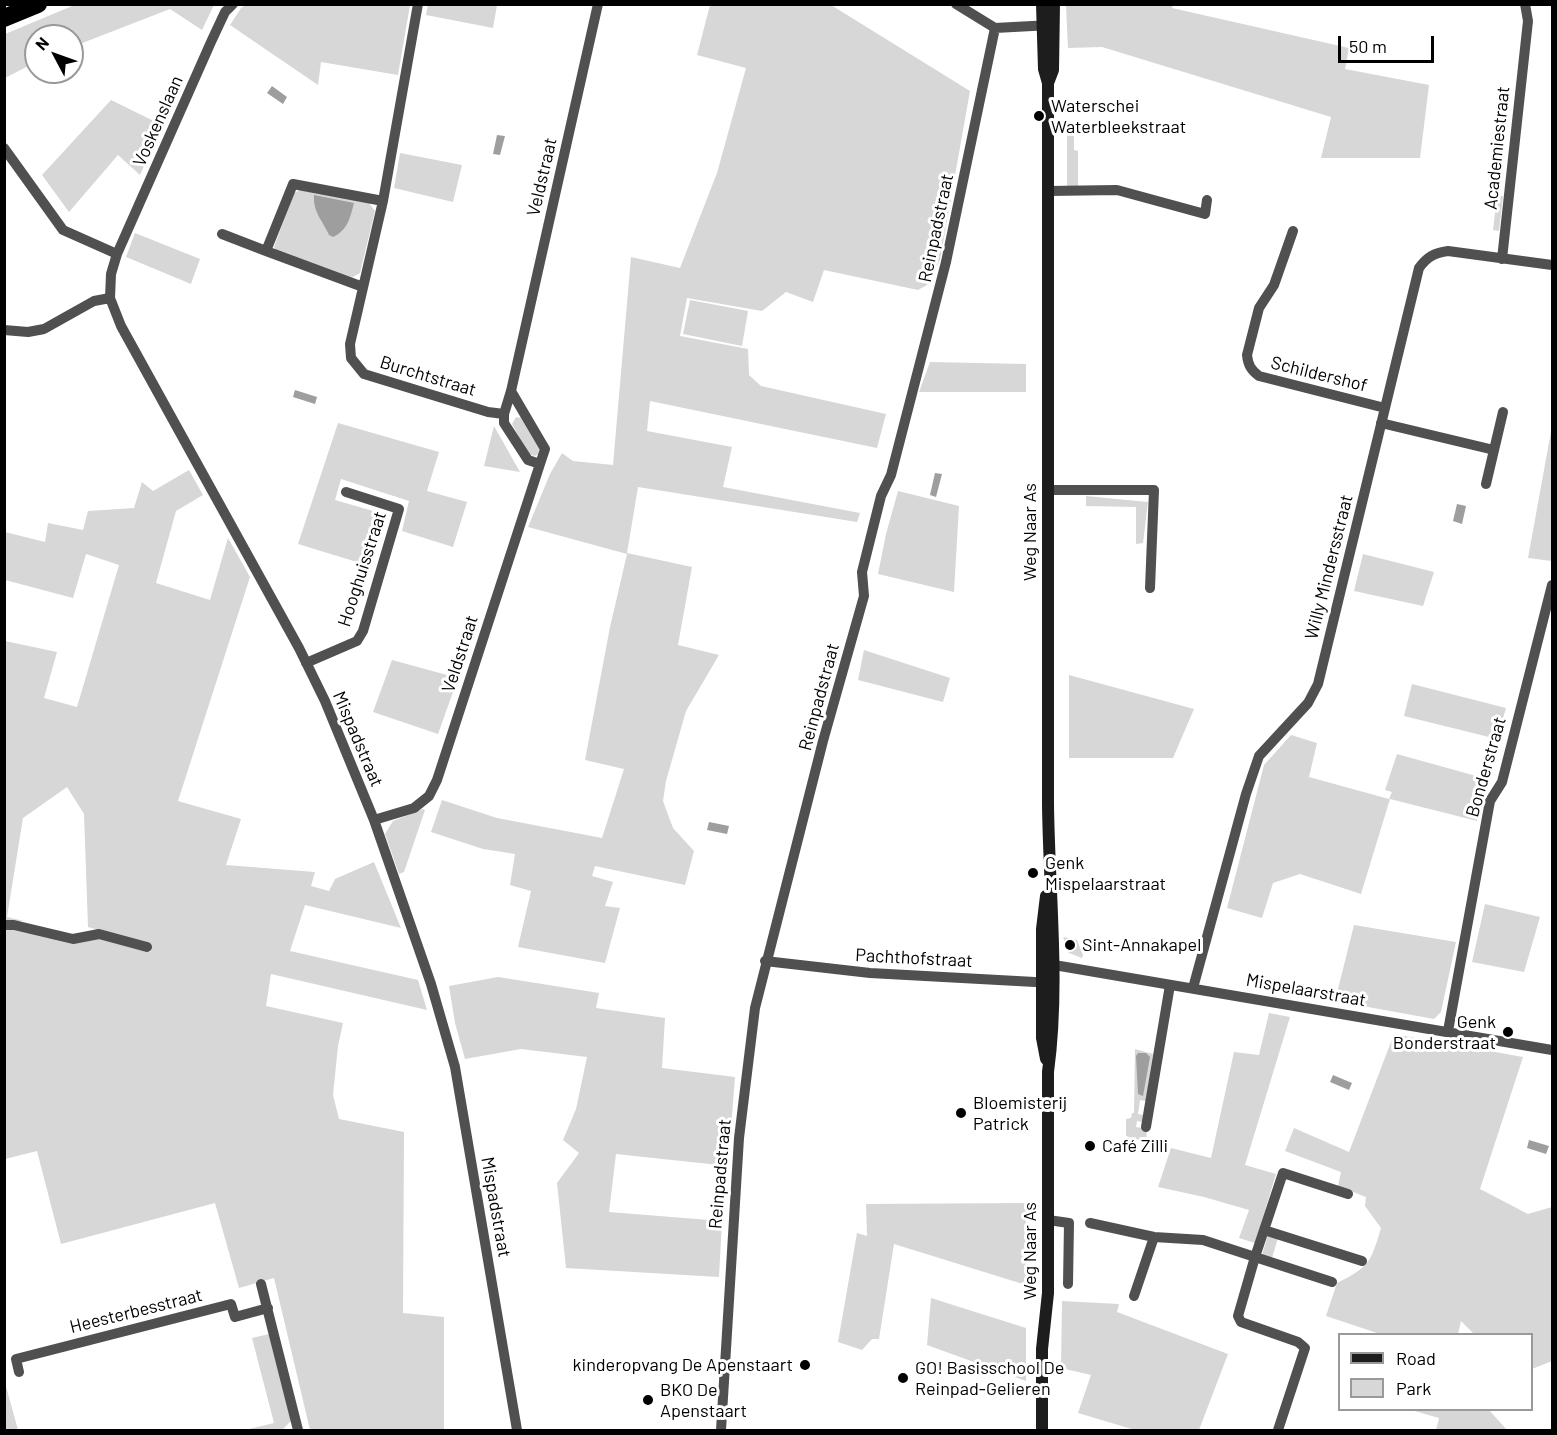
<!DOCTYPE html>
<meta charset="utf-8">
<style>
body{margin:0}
#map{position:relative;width:1557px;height:1435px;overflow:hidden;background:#fff;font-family:Barlow,sans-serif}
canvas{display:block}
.frame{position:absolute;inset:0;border:6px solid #000;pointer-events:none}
.legend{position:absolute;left:1338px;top:1333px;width:195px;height:78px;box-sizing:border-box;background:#fff;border:2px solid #999;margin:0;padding:8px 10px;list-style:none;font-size:18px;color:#000}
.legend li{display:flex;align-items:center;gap:12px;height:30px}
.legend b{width:30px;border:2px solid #999}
.north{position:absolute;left:24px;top:24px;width:60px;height:60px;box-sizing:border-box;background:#fff;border:2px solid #999;border-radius:50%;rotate:311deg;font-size:16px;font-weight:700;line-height:24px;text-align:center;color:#000}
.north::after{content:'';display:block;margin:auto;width:21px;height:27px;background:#000;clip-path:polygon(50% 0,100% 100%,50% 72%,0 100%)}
.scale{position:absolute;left:1338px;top:36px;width:96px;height:27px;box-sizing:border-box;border:3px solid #000;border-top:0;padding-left:8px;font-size:18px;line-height:21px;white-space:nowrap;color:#000;-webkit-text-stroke:4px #fff;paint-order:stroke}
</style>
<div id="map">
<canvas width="1557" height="1435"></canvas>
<div class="frame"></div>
<ul class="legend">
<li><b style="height:8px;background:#1d1d1d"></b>Road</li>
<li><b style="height:16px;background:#d7d7d7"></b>Park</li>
</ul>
<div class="north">N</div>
<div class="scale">50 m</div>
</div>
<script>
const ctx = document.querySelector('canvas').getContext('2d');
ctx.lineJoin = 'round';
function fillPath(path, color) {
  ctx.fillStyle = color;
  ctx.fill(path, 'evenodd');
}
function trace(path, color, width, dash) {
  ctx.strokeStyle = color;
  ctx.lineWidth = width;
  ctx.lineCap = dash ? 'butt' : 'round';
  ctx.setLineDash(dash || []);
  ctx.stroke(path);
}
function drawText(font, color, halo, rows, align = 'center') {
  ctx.font = font + ' Barlow,sans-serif';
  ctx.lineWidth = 6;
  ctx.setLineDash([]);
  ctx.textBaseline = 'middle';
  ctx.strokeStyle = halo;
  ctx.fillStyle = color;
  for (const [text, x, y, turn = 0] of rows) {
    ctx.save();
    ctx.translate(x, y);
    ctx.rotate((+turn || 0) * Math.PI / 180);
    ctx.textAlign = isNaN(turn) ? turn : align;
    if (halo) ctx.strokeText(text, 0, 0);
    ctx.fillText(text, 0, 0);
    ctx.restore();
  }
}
fillPath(new Path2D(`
 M77,4h137v1l-12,25 -32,-21 -98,38v-11h-36v26l-31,16v-44z
 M428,4l69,1 -4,23 -67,-13z
 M246,5h164l-12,70 -77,-13 -3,23 -88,-60 11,-17z
 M710,5h121l139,86 -30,169 -13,25 -9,5 -94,-20 -11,32 -27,-10 -24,19 -75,-13 -7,38 68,13 1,26 12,11 125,28 -9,34 -227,-47 -3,30 85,16 -9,40 137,26 -3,9 -219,-35 -11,66 65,14 -14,78 41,10 -33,56 -20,70 -3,20 10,27 21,23 -9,34 -90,-19 -3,10 21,6 -8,24 15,2 -15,55 -87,-16 13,-56 -21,-6 5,-31 -32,-5 -52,-17 11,-32 55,18 105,20 22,-69 -39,-9 25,-133 17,-73 -99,-27 22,-53 12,-21 11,8 40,4 18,-208 49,11 37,-95 29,-105 -49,-13z
 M1066,5h107l-1,3 177,40 -4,21 84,16 -9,73h-99l10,-41 -229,-70 -34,1z
 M111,100l51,25 -22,50 -22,-20 -49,57 -27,-37z
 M1074,128v22l4,1v35h-11v-57z
 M400,153l62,12 -9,37 -59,-14z
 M300,190l69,13 6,8 -15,62 -7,4 -9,-1 -68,-26 -2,-3 20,-54z
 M1497,196h6l-4,35 -6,-1z
 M135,233l65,26 -9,25 -65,-27z
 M690,300l58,11 -6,35 -59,-12z
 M930,362l96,2v28h-107z
 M516,417l5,1 18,31 -1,5 -3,2 -7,-2 -16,-30z
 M338,423l101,29 -12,39 40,11 -14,45 -51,-16 7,-30 -68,-22 -6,21 45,13 4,6 -14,47 -72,-22z
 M494,426l26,46 -36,-6z
 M1552,426v135l-24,-3z
 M189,470l14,25 -27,16 -20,72 54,17 18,-62 22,39 -72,224 63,18 -15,46 89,7 -4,14 18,5 6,-12 39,-17 27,66 -96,-23 -15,46 128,29 9,30 -156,-36 -5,32 77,17 -5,23 -5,49 6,24 65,13 -1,181 41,4v113h-134l-36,-152 -35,10 -24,-85 -154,41 -24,-93 -32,8v-231l93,8 52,16 2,-6 -64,-19 -4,-113 -17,-27 -44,31 -16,99 17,4h-19v-280l52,11 -13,46 33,9 42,-142 -33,-11 -13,44 -68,-18v-48l40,10 3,-19 35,7 5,-19 46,-3 8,-26 11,9z
 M898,491l61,15 -5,86 -76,-18 8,-40z
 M1086,496l62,6 -5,41 -7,1v-37l-50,-1z
 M1363,554l71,18 -11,34 -69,-15z
 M864,650l86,28 -7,24 -85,-22z
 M392,660l66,18 -20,56 -65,-22z
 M1069,675l125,34 -21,49h-104z
 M1412,684l94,24 -9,31 -93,-23z
 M1291,735l26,8 -8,34 80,22 3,-7 -7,-2 12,-36 90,25 -10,42 -87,-22 -29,95 -61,-20 -27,9 -11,35 -35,-10 37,-143z
 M423,809l2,1 -21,62 -5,2 -14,-40 8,-13z
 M1485,904l55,13 -16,55 -52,-10z
 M1354,925l102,17 -15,70 -7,7 -99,-18z
 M1063,937l14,3 6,15 -1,3 -13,-5 -4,-7 8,2 1,-5 -9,-1z
 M498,977l101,16 -3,15 69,10 -3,50 73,9 -7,89 -112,-12 -7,58 113,9 -3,56 -153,-9 -9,-85 22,-30 -16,-13 13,-31 11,-52 -66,-8 -56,10 -10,-36 -6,-37z
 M1269,1013l21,4 -45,148 31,9 -21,69 -16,-5 10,-28 -45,-13 -46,-10 13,-39 40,10 23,-106 25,3z
 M1394,1034l129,23 -43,132 48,25 24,-7v154l-20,8v-35h-58l-13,-13 -3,13h-78l-54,-18 11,-33c33,-16 34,-22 44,-55l-16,-22 1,-9 -28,-11 3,-14 -56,-21 9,-23 55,24z
 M1135,1049l18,5 -7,47 -6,-1 -2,14 5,1 -1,7 -5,-1 -1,6 11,2 -1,13 -20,-6v-17l5,-1 1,-5h2z
 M1026,1203v82l-132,-41 -15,95h-7l-10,11 -24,-8 19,-109 10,3 -1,-32z
 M1268,1235l10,3 -6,20 -10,-3z
 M931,1298l95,30v53l-99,-36z
 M1062,1301l57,3 -2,8 111,42 -29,76h-64l-57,-17 13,-38 -30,-7z
 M269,1334l22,87 -9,9h-37l29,-7 -22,-85z
 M4,1379l14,51h-13z
 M1411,1410h78l18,20h-71l3,-12z`), '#d7d7d7');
fillPath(new Path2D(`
 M272,86l15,11 -4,7 -16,-11z
 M497,135l8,1 -5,19 -7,-1z
 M314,195l40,8c-4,15 -6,27 -21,34l-4,-2c-7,-16 -16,-22 -15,-40z
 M295,390l22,7 -2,7 -22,-7z
 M935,473l7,1 -6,23 -6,-2z
 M1457,504l9,2 -4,18 -9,-3z
 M709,822l20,4 -2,8 -20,-4z
 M1138,1053h8l4,4 -7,39 -5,-2 -2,-38z
 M1333,1075l19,8 -3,7 -19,-8z
 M1529,1140l20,6 -3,8 -19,-6z`), '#9e9e9e');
trace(new Path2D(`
 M233,4l-8,8 -14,30 -94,212 -6,20 -1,24 11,28 178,322 26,53 49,119 57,164 24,83 62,363
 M418,4l-35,197 -33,143 1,14 13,16 124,38 16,2
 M956,4l39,24
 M995,28l56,-3
 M4,148l59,82 54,24
 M1048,191l69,-1 88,24 2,-14
 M1293,231l-19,54 -15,23 -12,47c1,10 4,15 12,21l126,32
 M222,234l44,17 27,-67 90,17
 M266,251l97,36
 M1502,259l26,-238 -3,-17
 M4,330l24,2 16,-3 50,-28 16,-3
 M1381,423l113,27
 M540,464l-12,-4 -24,-37v-9l7,-23 87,-387
 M1486,484l17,-72
 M1048,490h106l-4,98
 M306,663l51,-22 6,-10 36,-122 -53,-17
 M374,820l40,-12 15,-12 8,-16 103,-316 5,-15 -34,-58
 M4,925h10l59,14 26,-5 48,13
 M765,961l105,12 165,9h7l11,-17 7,1 492,84
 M1193,988l53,-194 13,-38 49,-53 10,-19 101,-416c8,-11 15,-15 29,-17l104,14
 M1448,1031l42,-230 12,-19 50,-197
 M1146,1127l24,-142
 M1048,1220l21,3 -1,61
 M1090,1223l64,14 49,3 52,17 28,-84 65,21
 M1264,1230l98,31
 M261,1284l37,146
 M1134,1296l20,-59
 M19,1372l-3,-13 215,-55 4,13 33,-9
 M721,1430l18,-292 16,-130 68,-267 41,-145 -2,-24 19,-76 10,-21 55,-213 49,-234
 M1278,1430l27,-82 -7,-6 -57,-20 -3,-6 17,-59 77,25`), '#505050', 10);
trace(new Path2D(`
 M1042,4l2,65 4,14v721c1,89 12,179 0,268v221l-6,56v81
 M1048,83l5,-13 1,-66
 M1046,896l-4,33v109l4,21`), '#1d1d1d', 12);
trace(new Path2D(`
 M4,18l34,-14`), '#000', 18);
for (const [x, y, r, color] of [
 [1039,116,6,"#000"],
 [1033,873,6,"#000"],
 [1070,945,6,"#000"],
 [1508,1032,6,"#000"],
 [961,1113,6,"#000"],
 [1090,1146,6,"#000"],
 [805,1365,6,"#000"],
 [903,1378,6,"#000"],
 [648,1400,6,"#000"]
]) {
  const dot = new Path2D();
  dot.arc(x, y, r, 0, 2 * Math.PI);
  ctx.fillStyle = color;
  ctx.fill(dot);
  trace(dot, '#fff', 2);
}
drawText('18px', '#000', '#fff', [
 ["Waterschei",1051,106],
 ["Waterbleekstraat",1051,127],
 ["Genk",1045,863],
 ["Mispelaarstraat",1045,884],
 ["Sint-Annakapel",1082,945],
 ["Genk",1496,1022,"right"],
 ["Bonderstraat",1496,1043,"right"],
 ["Bloemisterij",973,1103],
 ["Patrick",973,1124],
 ["Café Zilli",1102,1146],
 ["kinderopvang De Apenstaart",793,1365,"right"],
 ["GO! Basisschool De",915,1368],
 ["Reinpad-Gelieren",915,1389],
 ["BKO De",660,1390],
 ["Apenstaart",660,1411]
], 'left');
drawText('18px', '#000', '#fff', [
 ["Voskenslaan",158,121,-66],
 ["Academiestraat",1497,148,-84],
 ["Veldstraat",542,177,-77],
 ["Reinpadstraat",936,228,-78],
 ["Schildershof",1319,374,14],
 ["Burchtstraat",428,376,17],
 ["Weg Naar As",1030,532,-90],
 ["Willy Mindersstraat",1329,567,-76],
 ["Hooghuisstraat",362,569,-72],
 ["Veldstraat",460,654,-72],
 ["Reinpadstraat",819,697,-75],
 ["Mispadstraat",358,739,67],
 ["Bonderstraat",1486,767,-74],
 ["Pachthofstraat",914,958,3],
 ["Mispelaarstraat",1306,990,10],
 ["Reinpadstraat",720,1174,-85],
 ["Mispadstraat",496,1207,80],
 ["Weg Naar As",1030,1251,-90],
 ["Heesterbesstraat",136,1311,-14]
]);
</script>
